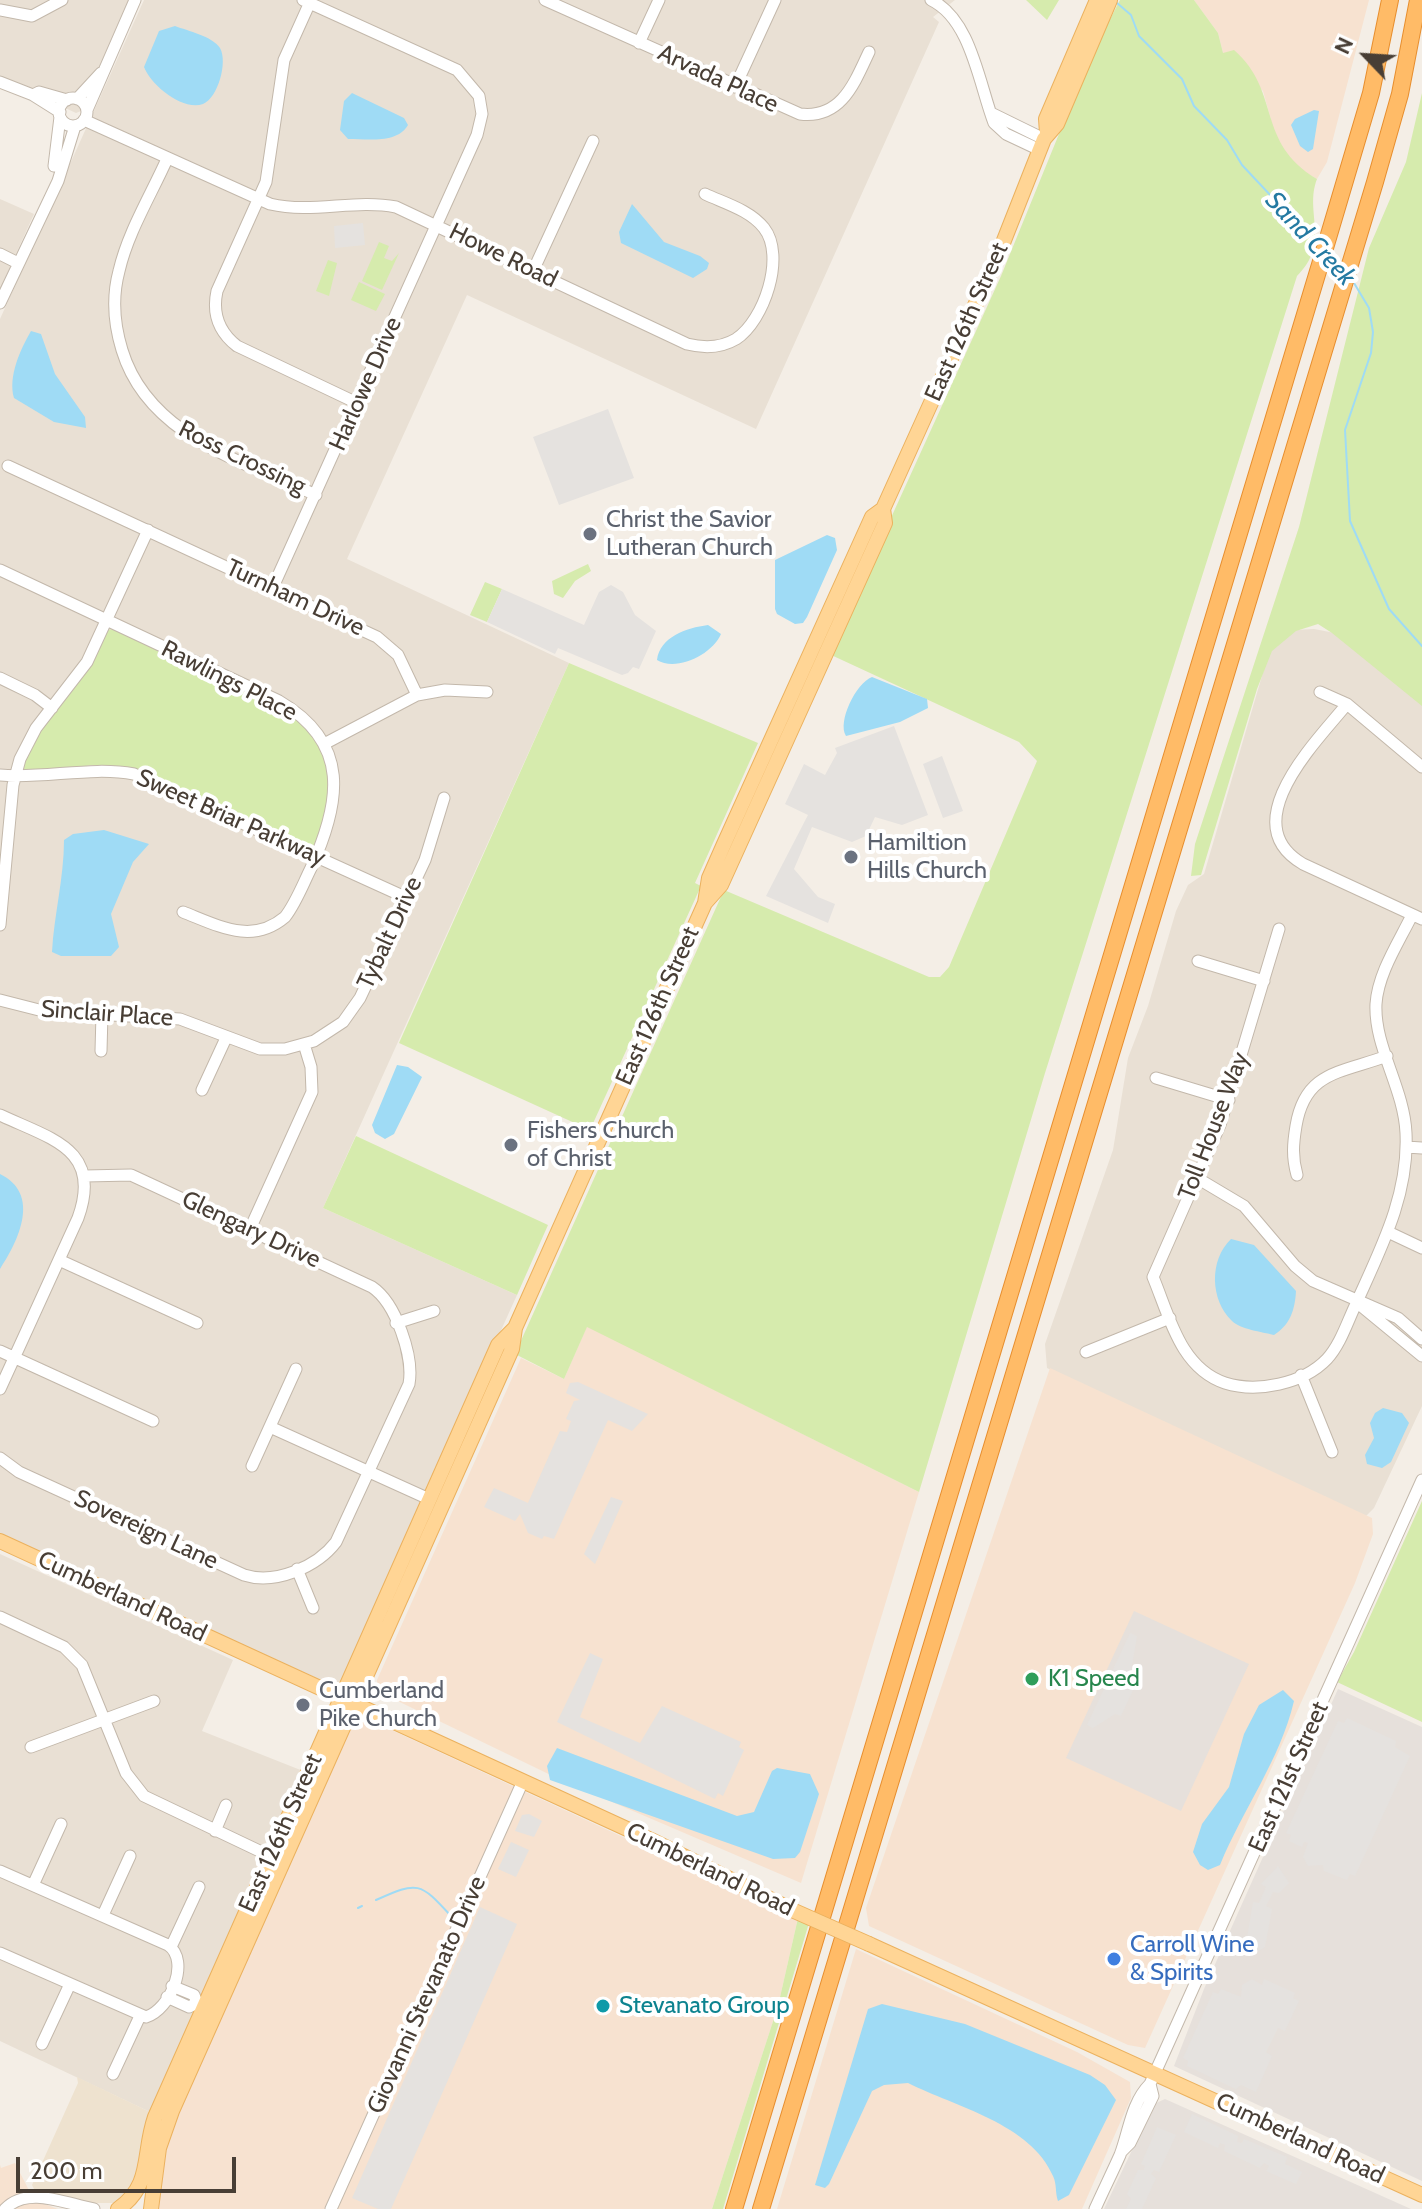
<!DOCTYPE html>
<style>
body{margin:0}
#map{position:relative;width:1422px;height:2209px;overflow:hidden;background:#f4eee6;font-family:Cabin,sans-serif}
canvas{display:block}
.north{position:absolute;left:1326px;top:16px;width:80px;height:80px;-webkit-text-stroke:6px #fff;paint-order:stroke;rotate:295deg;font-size:22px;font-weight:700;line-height:32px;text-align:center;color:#483e35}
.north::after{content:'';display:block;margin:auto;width:28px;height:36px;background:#483e35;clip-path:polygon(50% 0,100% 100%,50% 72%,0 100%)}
.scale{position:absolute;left:16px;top:2157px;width:220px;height:36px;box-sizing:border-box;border:4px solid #483e35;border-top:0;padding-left:10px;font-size:24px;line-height:28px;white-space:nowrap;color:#483e35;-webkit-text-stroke:6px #fff;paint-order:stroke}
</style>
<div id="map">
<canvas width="1422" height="2209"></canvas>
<div class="north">N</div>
<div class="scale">200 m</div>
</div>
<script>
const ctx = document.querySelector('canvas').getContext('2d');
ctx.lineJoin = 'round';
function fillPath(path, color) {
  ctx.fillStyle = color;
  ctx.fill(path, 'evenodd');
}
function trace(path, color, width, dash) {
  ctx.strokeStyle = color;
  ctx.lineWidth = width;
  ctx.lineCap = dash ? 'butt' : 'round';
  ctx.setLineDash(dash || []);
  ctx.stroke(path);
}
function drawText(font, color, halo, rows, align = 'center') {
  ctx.font = font + ' Cabin,sans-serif';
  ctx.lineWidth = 8;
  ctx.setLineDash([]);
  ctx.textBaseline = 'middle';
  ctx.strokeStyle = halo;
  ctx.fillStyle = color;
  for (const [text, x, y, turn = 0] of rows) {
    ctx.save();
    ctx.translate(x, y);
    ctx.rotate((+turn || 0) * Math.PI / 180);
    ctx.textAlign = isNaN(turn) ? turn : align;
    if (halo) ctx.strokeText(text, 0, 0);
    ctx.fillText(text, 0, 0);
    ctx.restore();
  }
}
fillPath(new Path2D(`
 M0,0h131l-50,111 -5,2 -76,-35z
 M144,0h811l-22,17 6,5 -183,407 -289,-134 -120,264 222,104 -246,545 194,87 -178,393 -339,-153v-1216z
 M0,199l34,15 -34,75z
 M1314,629l21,4 87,70v703l-48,102 -11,11 -316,-151 -2,-24 68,-194 15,-92 20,-52 28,-95 12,-26 16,-11 65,-222 25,-22z
 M0,1554l233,106 -31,71 101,40 -153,341 -150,-71z`), '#e9e0d4');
fillPath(new Path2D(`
 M1194,0h175l-42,162 -10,17 -18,-10 -15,-17 -8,-13 -13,-48 -40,-38 -5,-20z
 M587,1326l332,166 -118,391 -238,-102 -186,-90v-11l144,-322 43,21z
 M1050,1368l322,150 1,16 -18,49 -210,465 -17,-3 -259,-119 -3,-18z
 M357,1714l441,204 -20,88 -66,203h-556l8,-62 10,-31 175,-395z
 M856,1949l221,103 53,30 1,16 -49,111h-305z
 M15,2163l19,37 24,9h-58v-44l1,3z`), '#f7e2d0');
fillPath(new Path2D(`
 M1134,1611l115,53 -68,147 -115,-53z
 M1338,1689l84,38v454l-248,-115 30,-77z
 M1165,2099l246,110h-307l50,-105z`), '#e6e0db');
fillPath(new Path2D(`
 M77,2077l73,35 -12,61 -10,20 -12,10h-37l-45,-14 -2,-4 46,-102z`), '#eee2cf');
fillPath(new Path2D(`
 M1026,0h33l-12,20z
 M1120,0h74l24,33 5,20 11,-3c48,42 21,92 83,129 -13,33 14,64 -20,97l-252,797 -126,419 -332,-165 -23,52 -49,-25 209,-464 205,87h11l9,-10 88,-206 -18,-19 -190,-88 172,-378 89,-218z
 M1422,93v613l-90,-73 -14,-9 -22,7 -24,20 -15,38 -56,186 -10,1 4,-32 104,-317 70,-279 37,-86z
 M379,242l10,4 -5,12 8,3 7,-8 -17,37 -20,-9z
 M328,260l9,3 -8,33 -13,-5z
 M359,282l26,12 -9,17 -25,-11z
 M588,564l3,7 -16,10 -12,17 -9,-4 -2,-13z
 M485,582l17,7 -15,33 -17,-7z
 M114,629l180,87c52,45 38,76 20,133l-172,-78 -50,-6 -61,9 -9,-5 22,-46 64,-93z
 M569,663l189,80 -63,140 6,3 -111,244 -191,-87z
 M356,1136l192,89 -31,70 -194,-87z
 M1422,1501v221l-85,-40 17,-30z
 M798,1918l11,5 -86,286h-11l66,-203z`), '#d6ebad');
fillPath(new Path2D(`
 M363,223l2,22 -30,3 -1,-22z
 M608,409l26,69 -75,27 -26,-68z
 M611,585l12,7 12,23 21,16 -17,38 -6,-2 -5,6 -6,2 -64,-27 -3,6 -68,-32 15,-33 82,36 15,-33z
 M894,726l34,89 -26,10 -27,-8 -9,19 -14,6 -40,-15 -18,42 24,28 17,7 -7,19 -62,-27 42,-81 -23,-11 19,-40 21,11 12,-22 -2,-5z
 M942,756l21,55 -20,7 -20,-54z
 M578,1382l70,32 -16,17 -24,-11 -54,119 -10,-3 -2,3 -14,-6 -8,-19 -5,7 -31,-14 10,-19 34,15 32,-72 7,1 4,-11 -5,-2 8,-18 6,-1 -14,-7 4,-10z
 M611,1497l12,4 -28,63 -11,-10z
 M1130,1633l7,3 -8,47 6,3 -14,30 -6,-2 -22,14 -6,-3z
 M590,1653l13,6 -23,58 60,26 22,-37 79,36 -2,5 5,3 -21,46 -5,-3 -3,6 -158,-77z
 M1347,1718l49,23 -1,6 15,9 -55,120 -5,-2 -3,6 -23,-9 -1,-6 -15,1 -5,-9 5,-14 -4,-1 -2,5 -13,-6 2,-6 -5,-2 52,-112 6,2z
 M529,1814l13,7 -8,16 -19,-6 7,-16z
 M511,1842l18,8 -13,27 -18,-8z
 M1278,1866l11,17 -10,10 -6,-1 -7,14 6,3 -7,38 -6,4 -14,-1 8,-48 6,1 7,-16 -5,-3z
 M480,1907l37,17 -126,285h-13l-26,-11z
 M1252,1979l10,6 2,-6 31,14 -2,5 6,3 -14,30 -7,-3 -12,24 6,4 -16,36 -15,-7 -5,4 -49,-23 1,-5 -5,-3 30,-66 5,2 3,-5 20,8 1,-12z
 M1192,2114l46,22 -1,6 5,1 2,-4 43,18 -2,7 17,8 -6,12 -30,-13 3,-5 -5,-3 -4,5 -36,-17 1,-6 -5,-2 -2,5 -34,-16z
 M1157,2127l19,8 -17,37 -5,-2 -3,4 5,4 -14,31h-16l5,-10 -4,-5 11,-24h6l1,-4 -4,-2z`), '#e5e2df');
fillPath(new Path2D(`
 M175,26c13,5 37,10 45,22 8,14 -2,50 -17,56 -21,7 -52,-19 -59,-37l15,-36z
 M352,93l52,25 4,7c-11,19 -40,14 -60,14l-8,-9 4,-29z
 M1314,110l5,1 -6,38 -5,3 -8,-6 -9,-21 4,-6z
 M632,204l32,38 36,14 9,7 -2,6 -14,9 -72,-35 -2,-11z
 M31,331l10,3 14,40 30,43 1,11 -32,-6 -40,-24c-6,-21 6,-48 17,-67z
 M827,535l8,3 2,12 -30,67 -4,6 -8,1 -18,-10 -2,-5v-49z
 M708,625l13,9c-9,21 -45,38 -64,26 3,-23 29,-32 51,-35z
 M872,677l55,22 1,9 -28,14 -54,14c-9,-14 10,-53 26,-59z
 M104,830l45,14 -16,18 -22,52 8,33 -8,9h-50l-9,-4c2,-37 12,-74 12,-112l9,-6z
 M397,1065l11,2 14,10 -28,57 -9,5 -10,-6 -3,-8z
 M0,1174c41,20 19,66 0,95z
 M1231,1239l23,6 42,46c-1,19 -6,34 -22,44 -12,-3 -34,-6 -42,-14 -22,-21 -23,-61 -1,-82z
 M1383,1408l19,5 7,10 -18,39 -9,6 -15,-4 -2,-9 9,-17 -4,-15 5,-10z
 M1283,1690l11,11c-14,59 -51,108 -74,164l-12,5 -8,-5 -7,-13 9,-28 27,-37 15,-53 15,-29z
 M557,1748l180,68 17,-4 18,-41 5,-3 33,6 9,20 -19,58 -5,6 -22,1 -223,-79 -3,-14z
 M882,2004l83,20 125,51 15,10 11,15 -47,95 -11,6c-3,-8 -1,-17 -5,-25 -22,-52 -97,-69 -145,-93l-24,2 -12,6 -43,93 -4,4 -10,-3 53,-176z`), '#9fdbf5');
trace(new Path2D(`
 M1117,3l14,12 8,21 43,43 12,27 33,34 15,25 77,82
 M1329,257l13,12
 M1354,283l15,25 4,24 -2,21 -26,77 5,91 39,88 33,37
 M376,1900c42,-19 44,-18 75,16
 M358,1908l4,-2`), '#9fdbf5', 2);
const minor = new Path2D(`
 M311,0l-27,60 -18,122 -49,109c-5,23 2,41 20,55l120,57
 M545,0l255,114c41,5 54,-30 69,-62
 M931,0c40,19 48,84 63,123l12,11 34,16
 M0,10l32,6 30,-16
 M639,43l20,-43
 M0,82l33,13 27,17
 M735,87l40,-87
 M33,95l6,-3 28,8
 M59 112a14 14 0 1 1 28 0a14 14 0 1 1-28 0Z
 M77,99l24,-26
 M87,110l48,-110
 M991,113l53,26
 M84,120l186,84c43,10 84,-5 126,3l291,137c16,4 34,4 49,-5 28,-18 50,-83 28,-111 -14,-18 -40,-25 -59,-34
 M167,159c-16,36 -39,73 -48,112 -7,26 -5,53 3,79 26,86 120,111 194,145
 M54,166l6,-49
 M0,254l18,9
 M533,271l60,-130
 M0,303l58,-122 17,-55
 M8,466l369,171 21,18 19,40
 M0,570l279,131c72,42 62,101 32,167 -8,16 -15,35 -26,49 -33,28 -66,9 -102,-5
 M273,587l204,-452 5,-21 -3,-18 -22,-26 -154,-70
 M0,678l35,17 17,13
 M1320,692l27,12 75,63
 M1347,704c-30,37 -114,119 -44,160l119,55
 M324,744l93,-49 28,-5 42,2
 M0,775c44,4 91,-9 134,-1l273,124
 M0,925l13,-140 7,-26 16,-31 51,-66 61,-132
 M1279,929l-59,196 -67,152c16,38 27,91 72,106 32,10 78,1 102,-24 13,-14 20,-36 28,-53 25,-56 54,-110 51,-173 -2,-45 -32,-86 -30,-129 2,-31 23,-62 36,-89
 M1198,961l66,20
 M0,1000l43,11 137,8 80,30h25l29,-8 29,-19 17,-24 65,-138 19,-62
 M101,1051l1,-37
 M1156,1078l73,22
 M202,1090l24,-52
 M0,1115c51,24 103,34 78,103l-78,171
 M1406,1147l16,1
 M1297,1175c-5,-18 -4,-31 -1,-49 9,-55 45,-53 91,-70
 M1197,1178l47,28 51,60 18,15 85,37 24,21
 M250,1229l62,-137 -1,-25 -7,-23
 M1388,1232l34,16
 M59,1260l138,63
 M1360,1305l62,51
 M396,1323l38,-12
 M0,1351l153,70
 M1086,1352l84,-34
 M1301,1375l31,77
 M270,1427l159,72
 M0,1458l19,14 225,103c31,10 73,-8 92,-33l73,-158c5,-27 -13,-81 -37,-97l-241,-112 -46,1
 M252,1466l44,-97
 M297,1569l16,39
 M0,1617l64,30 18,18 44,108 18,23 126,60
 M31,1747l123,-46
 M215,1831l11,-26
 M0,1871l168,74c23,16 2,65 -22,72l-146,-64
 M34,1883l27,-59
 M103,1915l27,-59
 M171,1947l28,-60
 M172,1986l22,9 3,8
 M167,1997l22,10 8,-4
 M42,2044l28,-60
 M113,2074l27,-58
 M1122,2151l8,-8 23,-47 -3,-12
 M5,2209c23,-24 61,-5 89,0
 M331,2209l192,-428
 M1095,2209c8,-18 17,-36 25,-54 9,-23 11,-52 30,-71l272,-604`);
const major = new Path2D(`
 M1047,133l-1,-14 51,-119
 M705,903l16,-18 164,-362 -2,-14
 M0,1541l651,299 141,70
 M869,1944l553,251
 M118,2209c35,-24 24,-55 37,-92l343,-772 17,-17
 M151,2209l8,-61 13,-37 340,-762 3,-21 190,-425 4,-25 15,-34 148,-327 11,-8 118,-261 43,-109 13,-15 53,-124`);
const highway = new Path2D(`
 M734,2209l594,-1971 43,-145 19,-93
 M761,2209l614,-2027 25,-88 18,-94`);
trace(minor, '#c3b8ab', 13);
trace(major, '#ebb15e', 16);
trace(highway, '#e78e2e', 18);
trace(minor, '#fff', 11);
trace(major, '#ffd595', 14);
trace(highway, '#ffbb67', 16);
const majorBridge = new Path2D(`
 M792,1910l77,34`);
trace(majorBridge, '#ebb15e', 16, []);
trace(majorBridge, '#ffd595', 14);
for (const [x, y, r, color] of [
 [590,534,8,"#6b7280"],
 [851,857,8,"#6b7280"],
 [511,1145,8,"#6b7280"],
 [1032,1679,8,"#2e9e5b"],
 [303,1705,8,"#6b7280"],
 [1114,1959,8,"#3f7fe0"],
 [603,2006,8,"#0f9aa8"]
]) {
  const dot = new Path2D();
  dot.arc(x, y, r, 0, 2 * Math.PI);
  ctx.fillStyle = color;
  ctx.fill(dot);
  trace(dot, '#fff', 3);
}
drawText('24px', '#483e35', '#fff', [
 ["Arvada Place",718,79,25],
 ["Howe Road",503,256,26],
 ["East 126th Street",967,322,-66],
 ["Harlowe Drive",366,384,-66],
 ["Ross Crossing",242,458,26],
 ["Turnham Drive",295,598,25],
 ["Rawlings Place",229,681,27],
 ["Sweet Briar Parkway",231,818,24],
 ["Tybalt Drive",390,933,-65],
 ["East 126th Street",658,1006,-66],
 ["Sinclair Place",107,1014,4],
 ["Toll House Way",1214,1126,-69],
 ["Glengary Drive",251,1230,25],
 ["Sovereign Lane",146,1530,25],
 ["Cumberland Road",122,1597,25],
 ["East 121st Street",1289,1777,-66],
 ["East 126th Street",281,1833,-66],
 ["Cumberland Road",710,1870,26],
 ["Giovanni Stevanato Drive",427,1995,-66],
 ["Cumberland Road",1300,2139,25]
]);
drawText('24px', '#5b616d', '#fff', [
 ["Christ the Savior",606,520],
 ["Lutheran Church",606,548],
 ["Hamiltion",867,843],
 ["Hills Church",867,871],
 ["Fishers Church",527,1131],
 ["of Christ",527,1159],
 ["Cumberland",319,1691],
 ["Pike Church",319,1719]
], 'left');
drawText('24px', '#27864d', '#fff', [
 ["K1 Speed",1048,1679]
], 'left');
drawText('24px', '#366cbe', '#fff', [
 ["Carroll Wine",1130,1945],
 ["& Spirits",1130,1973]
], 'left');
drawText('24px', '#0d838f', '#fff', [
 ["Stevanato Group",619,2006]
], 'left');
drawText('italic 26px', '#247aa2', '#fff', [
 ["Sand Creek",1310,239,47]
]);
</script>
